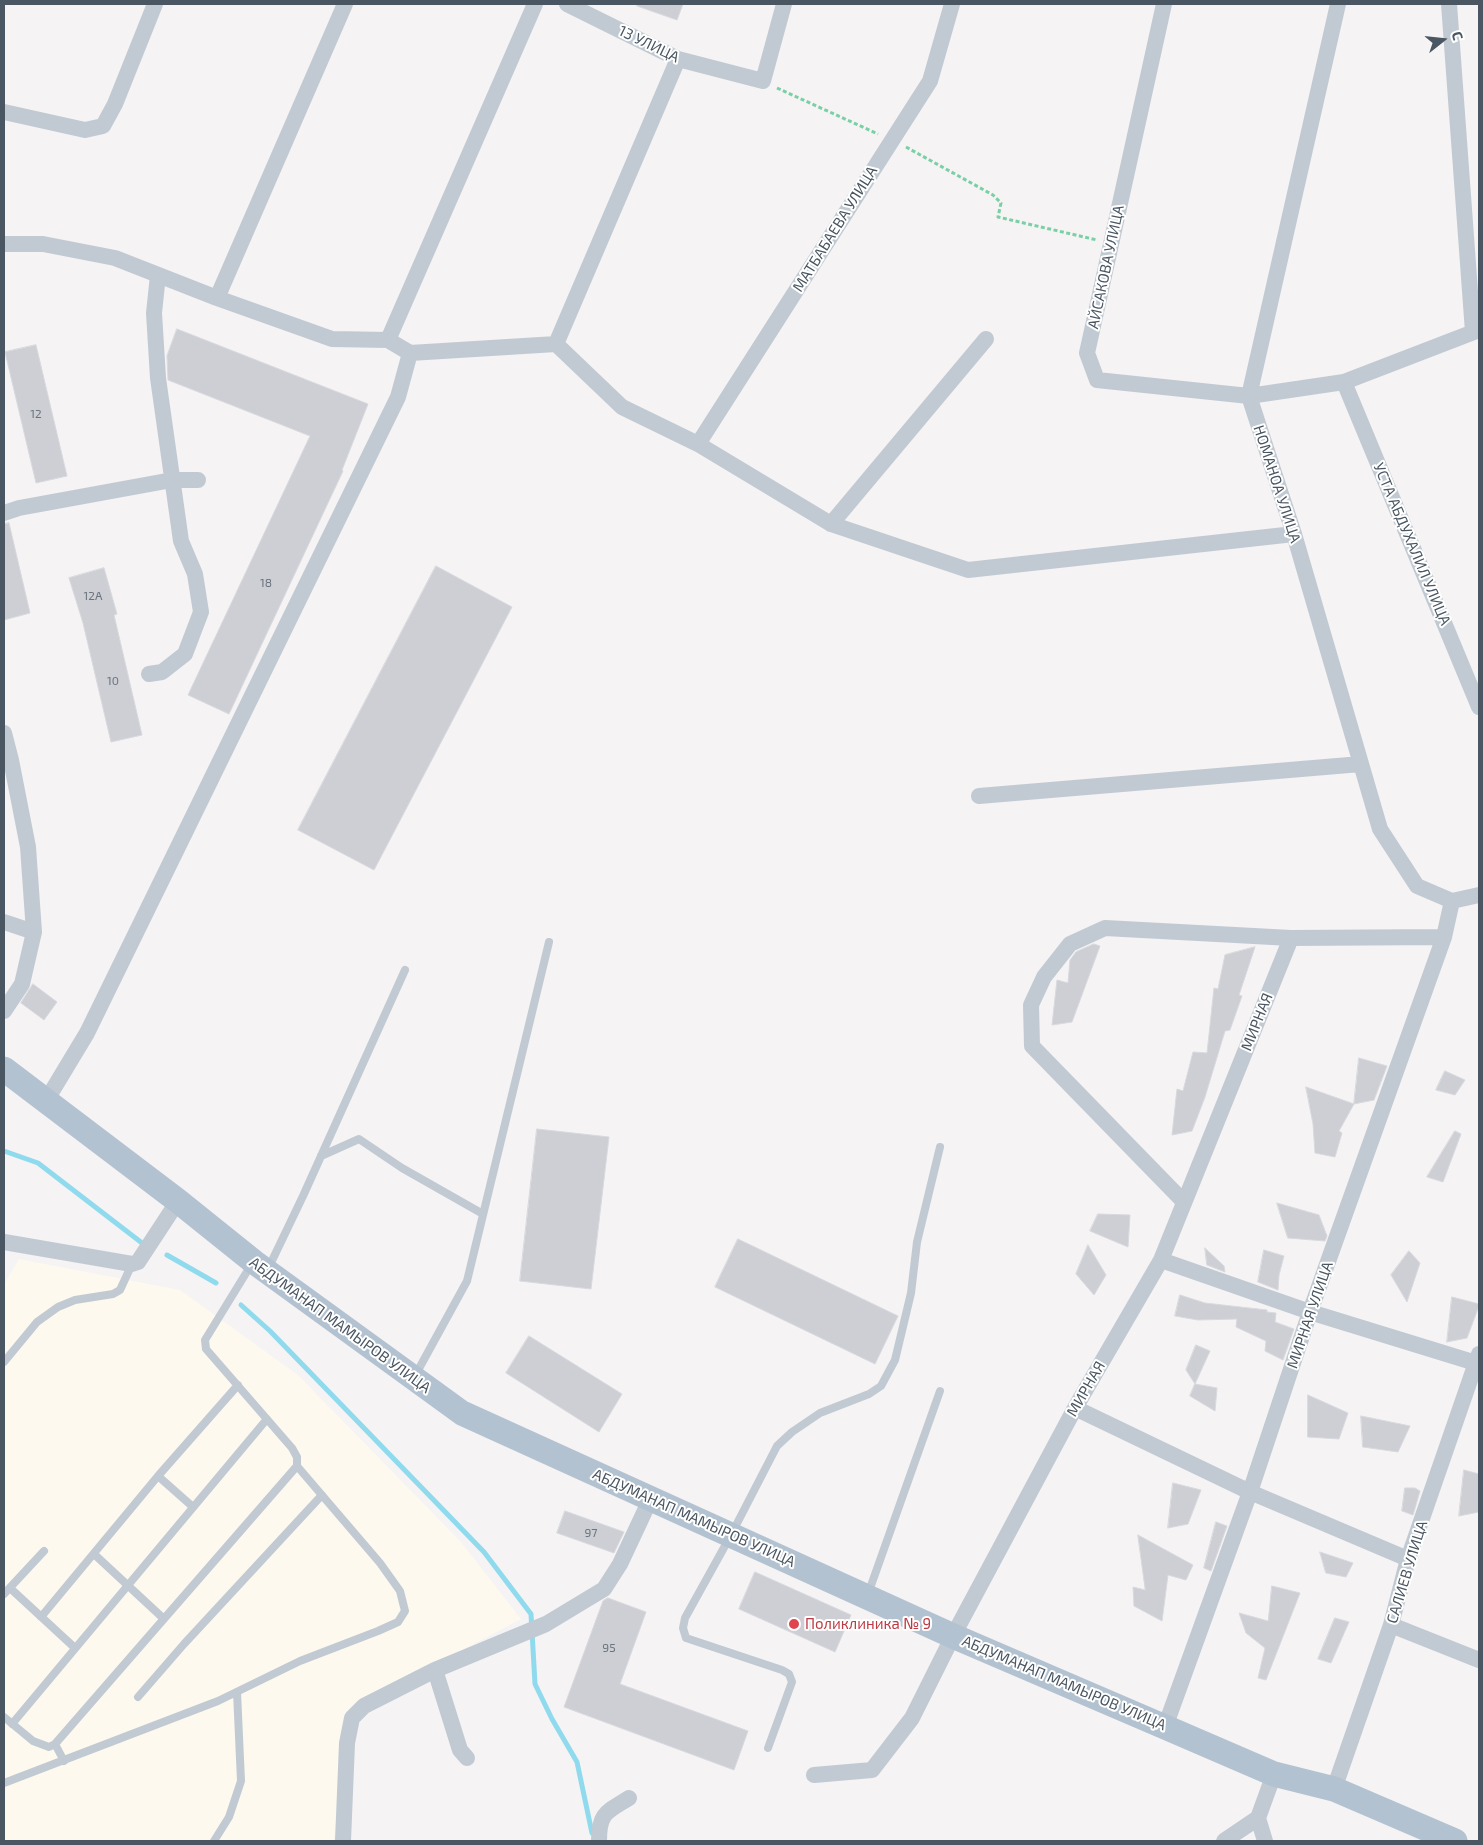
<!DOCTYPE html>
<meta charset="utf-8">
<style>
body{margin:0}
#map{position:relative;width:1483px;height:1845px;overflow:hidden;background:#f5f3f3;font-family:"Exo 2",sans-serif}
canvas{display:block}
.frame{position:absolute;inset:0;border:5px solid #4a5661;pointer-events:none}
.north{position:absolute;left:1418px;top:15px;width:50px;height:50px;-webkit-text-stroke:4px #fff;paint-order:stroke;rotate:74deg;font-size:14px;font-weight:700;line-height:20px;text-align:center;color:#4a5661}
.north::after{content:'';display:block;margin:auto;width:18px;height:22px;background:#4a5661;clip-path:polygon(50% 0,100% 100%,50% 72%,0 100%)}
</style>
<div id="map">
<canvas width="1483" height="1845"></canvas>
<div class="frame"></div>
<div class="north">С</div>
</div>
<script>
const ctx = document.querySelector('canvas').getContext('2d');
ctx.lineJoin = 'round';
function fillPath(path, color) {
  ctx.fillStyle = color;
  ctx.fill(path, 'evenodd');
}
function trace(path, color, width, dash) {
  ctx.strokeStyle = color;
  ctx.lineWidth = width;
  ctx.lineCap = dash ? 'butt' : 'round';
  ctx.setLineDash(dash || []);
  ctx.stroke(path);
}
function drawText(font, color, halo, rows, align = 'center') {
  ctx.font = font + ' "Exo 2",sans-serif';
  ctx.lineWidth = 4;
  ctx.setLineDash([]);
  ctx.textBaseline = 'middle';
  ctx.strokeStyle = halo;
  ctx.fillStyle = color;
  for (const [text, x, y, turn = 0] of rows) {
    ctx.save();
    ctx.translate(x, y);
    ctx.rotate((+turn || 0) * Math.PI / 180);
    ctx.textAlign = isNaN(turn) ? turn : align;
    if (halo) ctx.strokeText(text, 0, 0);
    ctx.fillText(text, 0, 0);
    ctx.restore();
  }
}
fillPath(new Path2D(`
 M19,1259l161,31 118,85 163,167 60,77 -175,93 -12,129h-330v-557z`), '#fdf9ef');
trace(new Path2D(`
 M4,1151l34,12 104,80
 M167,1255l49,28
 M241,1305l29,26 214,221 47,62 4,70 17,35 25,43 15,71`), '#90daee', 5);
const building = new Path2D(`
 M638,4h45l-6,16 -40,-14z
 M177,329l191,75 -26,66 1,1 -114,243 -41,-19 122,-259 -142,-56 -1,-24z
 M36,345l31,131 -31,7 -31,-131z
 M9,523l21,90 -26,7v-96z
 M436,566l76,41 -138,263 -76,-40z
 M104,568l13,46 -3,1 28,120 -31,7 -28,-119 -14,-45z
 M1094,944l6,2 -28,76 -20,3 5,-45 11,3 2,-23 6,-8z
 M1255,947l-16,48 3,1 -12,34 -5,1 -20,66 -13,34 -20,4 5,-46 6,2 10,-39 14,1 7,-65 4,1 7,-34z
 M33,984l24,18 -13,18 -23,-17z
 M1359,1058l28,8 -13,34 -20,4z
 M1445,1071l20,9 -10,15 -19,-5z
 M1306,1087l48,17 -15,27 3,2 -7,24 -20,-4 -2,-29z
 M537,1129l72,8 -18,152 -71,-8z
 M1455,1131l6,3 -18,48 -16,-5z
 M1277,1203l42,12 8,21 -2,5 -37,-3z
 M1098,1214l32,1 -2,32 -38,-16z
 M738,1239l160,77 -23,48 -160,-77z
 M1088,1245l18,30 -12,20 -18,-21z
 M1205,1248l19,18 1,6 -18,-7z
 M1264,1250l20,6 -5,19 -1,15 -20,-8z
 M1409,1251l11,12 -13,39 -16,-27z
 M1180,1295l25,8 62,7v2l9,1 -1,9 19,7 -11,31 -18,-9 1,-10 -30,-14 1,-8 -39,1 -23,-4z
 M1452,1297l27,7v2l-12,32 -20,4z
 M529,1336l93,58 -23,38 -93,-59z
 M1196,1345l14,6 -15,33 -9,-14z
 M1195,1384l22,4 -2,23 -25,-15z
 M1308,1395l40,18 -9,26 -31,-2z
 M1361,1416l49,10 -12,26 -35,-5z
 M1464,1470l15,4v38l-20,4z
 M1173,1483l28,7 -13,34 -20,4z
 M1405,1488h10l5,3 -7,24 -11,-4z
 M565,1511l59,21 -10,21 -57,-20z
 M1216,1522l11,4 -16,45 -7,-3z
 M1138,1535l55,30 -7,15 -18,-5 -6,46 -28,-15 -1,-19 12,3z
 M1320,1552l33,11 -7,14 -20,-4z
 M755,1572l96,43 -16,37 -96,-43z
 M1272,1586l28,7 -34,87 -8,-2 7,-30 -19,-15 -7,-20 29,8z
 M608,1598l38,14 -26,72 128,47 -14,39 -170,-63 39,-106z
 M1335,1618l14,4 -18,41 -13,-4z`);
fillPath(building, '#cdcfd5');
trace(building, '#d7d9de', 1);
trace(new Path2D(`
 M777,88l101,46
 M906,147l87,48 8,8 -3,14 99,23`), '#7ad0a6', 3, [4, 2.5]);
trace(new Path2D(`
 M321,1156l38,-17 43,29 81,46
 M268,1269l35,-73 102,-226
 M4,1362l33,-40 21,-15 17,-7 38,-6 7,-4 12,-26
 M416,1374l51,-93 82,-339
 M158,1476l35,31
 M94,1554l70,65
 M10,1588l65,60
 M4,1594l40,-43
 M868,1594l72,-203
 M41,1617l117,-141 80,-91
 M138,1697l46,-53 138,-149
 M4,1717l29,24 16,6 6,-3 242,-278v-9l-5,-9 -86,-99 -1,-9 46,-75
 M12,1724l255,-305
 M55,1744l9,17
 M768,1748l24,-66 -3,-8 -7,-4 -96,-32 -3,-10 2,-10 46,-83 46,-89 15,-14 28,-19 49,-19 12,-8 14,-26 16,-67 6,-51 23,-95
 M4,1783l214,-82 82,-40 78,-30 20,-9 7,-11 -5,-20 -20,-28 -83,-97
 M214,1841l15,-24 12,-36 -4,-89`), '#c1cad2', 8);
trace(new Path2D(`
 M567,4l111,55 85,22 21,-77
 M1164,4l-77,349 10,27 152,16 95,-14 135,-52
 M1338,4l-89,392 45,138 86,295 37,57 35,15 27,-6
 M1449,4l24,328
 M4,112l81,18 18,-4 12,-22 40,-100
 M4,244h39l72,14 102,40 115,41 56,1 22,13 146,-9 66,63 76,37 133,80 137,46 326,-36
 M217,298l128,-294
 M388,340l147,-336
 M556,344l122,-285
 M1344,382l135,325
 M698,444l232,-363 22,-77
 M4,513l15,-5 153,-28h26
 M831,524l155,-185
 M149,674l13,-2 23,-18 16,-42 -6,-38 -14,-33 -23,-163 -4,-65 4,-38
 M4,733l7,27 17,87 6,85 -12,52 -18,27
 M979,796l382,-32
 M4,922l30,10
 M46,1101l41,-68 311,-636 12,-44
 M1184,1202l-152,-156 -1,-41 13,-28 26,-33 35,-16 186,10 153,-1
 M4,1242l128,22 6,-2 40,-61
 M1161,1260l149,52 169,52
 M1075,1408l175,84 158,67
 M1391,1625l88,35
 M435,1670l25,80 7,8
 M1165,1727l85,-235 60,-180 134,-375 8,-36
 M814,1775l58,-5 40,-52 41,-82 122,-228 86,-148 130,-322
 M1334,1789l57,-164 17,-66 71,-205
 M343,1841l4,-98 5,-25 12,-12 71,-36 111,-46 58,-35 16,-25 30,-64
 M599,1841c0,-29 8,-29 30,-43
 M1224,1841l34,-23
 M1265,1841l-7,-23 16,-44`), '#c1cad2', 16);
trace(new Path2D(`
 M4,1069l174,132 76,61 208,151 491,223 212,91 109,47 60,15 121,52`), '#b3c2d1', 25);
for (const [x, y, r, color] of [
 [794,1624,6,"#e0444e"]
]) {
  const dot = new Path2D();
  dot.arc(x, y, r, 0, 2 * Math.PI);
  ctx.fillStyle = color;
  ctx.fill(dot);
  trace(dot, '#fff', 2);
}
drawText('12px', '#6b747e', null, [
 ["12",36,414],
 ["18",266,583],
 ["12А",93,596],
 ["10",113,681],
 ["97",591,1533],
 ["95",609,1648]
]);
drawText('15px', '#4a5661', '#fff', [
 ["13 УЛИЦА",649,44,26],
 ["МАТБАБАЕВА УЛИЦА",835,229,-58],
 ["АЙСАКОВА УЛИЦА",1106,267,-78],
 ["НОМАНОА УЛИЦА",1277,484,72],
 ["УСТА АБДУХАЛИЛ УЛИЦА",1412,544,67],
 ["МИРНАЯ",1257,1022,-68],
 ["МИРНАЯ УЛИЦА",1310,1315,-71],
 ["АБДУМАНАП МАМЫРОВ УЛИЦА",340,1325,36],
 ["МИРНАЯ",1086,1389,-60],
 ["АБДУМАНАП МАМЫРОВ УЛИЦА",694,1518,24],
 ["САЛИЕВ УЛИЦА",1407,1572,-73],
 ["АБДУМАНАП МАМЫРОВ УЛИЦА",1064,1683,23]
]);
drawText('15px', '#be3a42', '#fff', [
 ["Поликлиника № 9",805,1624]
], 'left');
</script>
